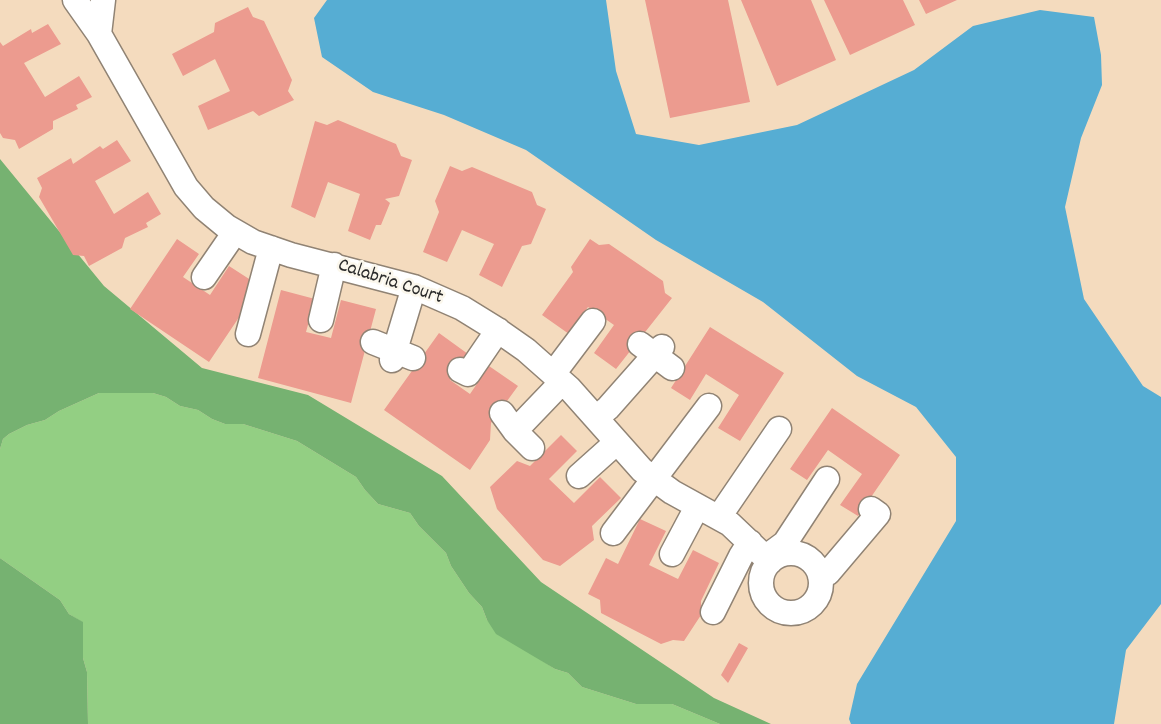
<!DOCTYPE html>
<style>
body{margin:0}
canvas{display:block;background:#f4dbbe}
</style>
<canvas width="1161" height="724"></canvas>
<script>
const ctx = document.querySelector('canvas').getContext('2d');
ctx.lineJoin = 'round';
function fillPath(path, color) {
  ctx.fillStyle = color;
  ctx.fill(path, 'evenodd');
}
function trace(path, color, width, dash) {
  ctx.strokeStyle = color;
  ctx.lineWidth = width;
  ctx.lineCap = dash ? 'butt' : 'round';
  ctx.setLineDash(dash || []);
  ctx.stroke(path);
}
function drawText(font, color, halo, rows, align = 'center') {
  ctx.font = font + ' Dekko,sans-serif';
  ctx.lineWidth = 5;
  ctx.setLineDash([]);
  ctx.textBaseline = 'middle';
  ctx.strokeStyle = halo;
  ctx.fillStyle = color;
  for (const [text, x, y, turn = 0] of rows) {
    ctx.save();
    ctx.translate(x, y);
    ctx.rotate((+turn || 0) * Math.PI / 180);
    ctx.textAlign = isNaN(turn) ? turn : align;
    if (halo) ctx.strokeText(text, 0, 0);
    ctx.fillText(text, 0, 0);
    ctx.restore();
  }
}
fillPath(new Path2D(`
 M99,393h54l13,4 14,9 18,4 14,9 13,5h18l54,17 59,36 9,13 13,14 32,9 9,13 27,27 5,13 18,27 13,14 5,13 54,40 14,9 13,4 14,14 54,17h36l48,20h-632l-1,-52 -4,-14 -1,-36 -13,-8 -9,-14 -60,-42v-109l3,-10 6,-5 18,-9 18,-5 14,-9z`), '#93cf83');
fillPath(new Path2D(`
 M0,159l104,127 98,82 106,27 134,81 99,106 173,116 57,26h-51l-48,-20h-36l-54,-17 -14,-14 -13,-4 -59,-35 -9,-14 -5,-13 -13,-14 -18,-27 -5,-13 -27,-27 -9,-13 -32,-9 -13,-14 -9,-13 -59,-36 -54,-17h-18l-13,-5 -14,-9 -18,-4 -14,-9 -13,-4h-54l-40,18 -14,9 -18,5 -18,9 -6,5 -3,10z
 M0,558l60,42 9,14 14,8v36l4,14 1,52h-88z`), '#76b271');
fillPath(new Path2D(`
 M327,0h279l10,71 20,63 63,11 98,-20 117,-55 59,-44 67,-16 54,7 7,38 1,30 -21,53 -16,69 19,92 59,87 18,11v207l-35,46 -12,74h-263l-2,-5 8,-35 99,-163v-64l-40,-50 -59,-31 -94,-74 -107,-62 -130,-90 -82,-35 -71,-23 -51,-35 -8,-39z`), '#56add3');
fillPath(new Path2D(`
 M645,0h83l22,102 -80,16z
 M741,0h70l25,60 -59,26z
 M824,0h79l12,25 -65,30z
 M919,0h38l-31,14z
 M248,7l5,10 11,4 28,59 -4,11 6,9 -35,16 -6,-5 -45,19 -10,-24 32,-15 -15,-32 -32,17 -11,-22 42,-22 1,-9z
 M48,24l13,20 -37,19 21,34 34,-21 13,21 -16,8 2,4 -25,12v8l-34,20 -4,-9 -12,-2 -3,-5v-91l3,4 28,-17 1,4z
 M338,120l58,24 5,12 11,4 -13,36 -14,3 5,4 -9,22h-5l-6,15 -22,-9 12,-37 -32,-12 -13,36 -24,-11 24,-86 12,4z
 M117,140l14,21 -36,20 19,33 34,-22 13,22 -15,9 2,4 -23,11 -3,10 -33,18 -5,-10 -11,-1 -34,-58 3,-9 -5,-10 34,-20 2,6 27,-18 3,3z
 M450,166l12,5 10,-4 60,25 5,13 9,4 -15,35 -9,2 -20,41 -23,-12 15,-31 -32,-14 -15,32 -24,-10 16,-40 -4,-11z
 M177,239l22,15 -16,23 27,18 19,-29 31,20 -51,76 -79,-53z
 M590,239l9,6 10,-1 54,37 2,12 7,5 -56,71 -22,-16 20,-28 -26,-18 -19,27 -27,-19 31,-43 -2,-5z
 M281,290l34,9 -9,33 25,6 10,-38 35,9 -25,94 -93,-25z
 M710,327l74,46 -44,68 -22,-13 21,-33 -33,-21 -16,26 -19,-12z
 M439,333l29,21 -18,26 20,14 19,-28 29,20 -27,37 -1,17 -20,30 -86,-60z
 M832,408l68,47 -42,61 -18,-11 22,-31 -34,-24 -21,30 -17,-11z
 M561,435l16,16 -28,28 25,24 26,-26 21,21 -29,28 2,14 -34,26 -17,-6 -46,-51 -7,-22 27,-26 13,5z
 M640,519l26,12 -17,34 29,14 15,-29 26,13 -18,38v14l-17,26 -11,-1 -12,4 -60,-31 -1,-13 -12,-6 18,-36 12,6z
 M739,643l9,5 -20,35 -7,-8z`), '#ec9b8f');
const minor = new Path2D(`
 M75,0l24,34 87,153 18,21 23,19 26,15 38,13 123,32 48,21 34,21 30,21 43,38 73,82 30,22 58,32 40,38
 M99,34l4,-34
 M204,277l31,-45
 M321,320l13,-55
 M248,334l23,-86
 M373,342l40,16
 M640,344l32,24
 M392,360l22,-73
 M460,370l8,4 30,-44
 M553,374l40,-53
 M502,413l13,18 47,-49
 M596,418l12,-10 54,-61
 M515,431l17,17
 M579,476l38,-34
 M719,517l60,-88
 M613,533l96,-127
 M761 583a30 30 0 1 1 60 0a30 30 0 1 1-60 0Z
 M672,554l25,-47
 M766,557l19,-14 42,-64
 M820,576l8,-3 50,-59 -7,-5
 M713,612l28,-56 9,-14`);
trace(minor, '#908374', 27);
trace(minor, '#fff', 24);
drawText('20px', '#2b2b2b', '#fbf7ec', [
 ["Calabria Court",390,283,18]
]);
</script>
